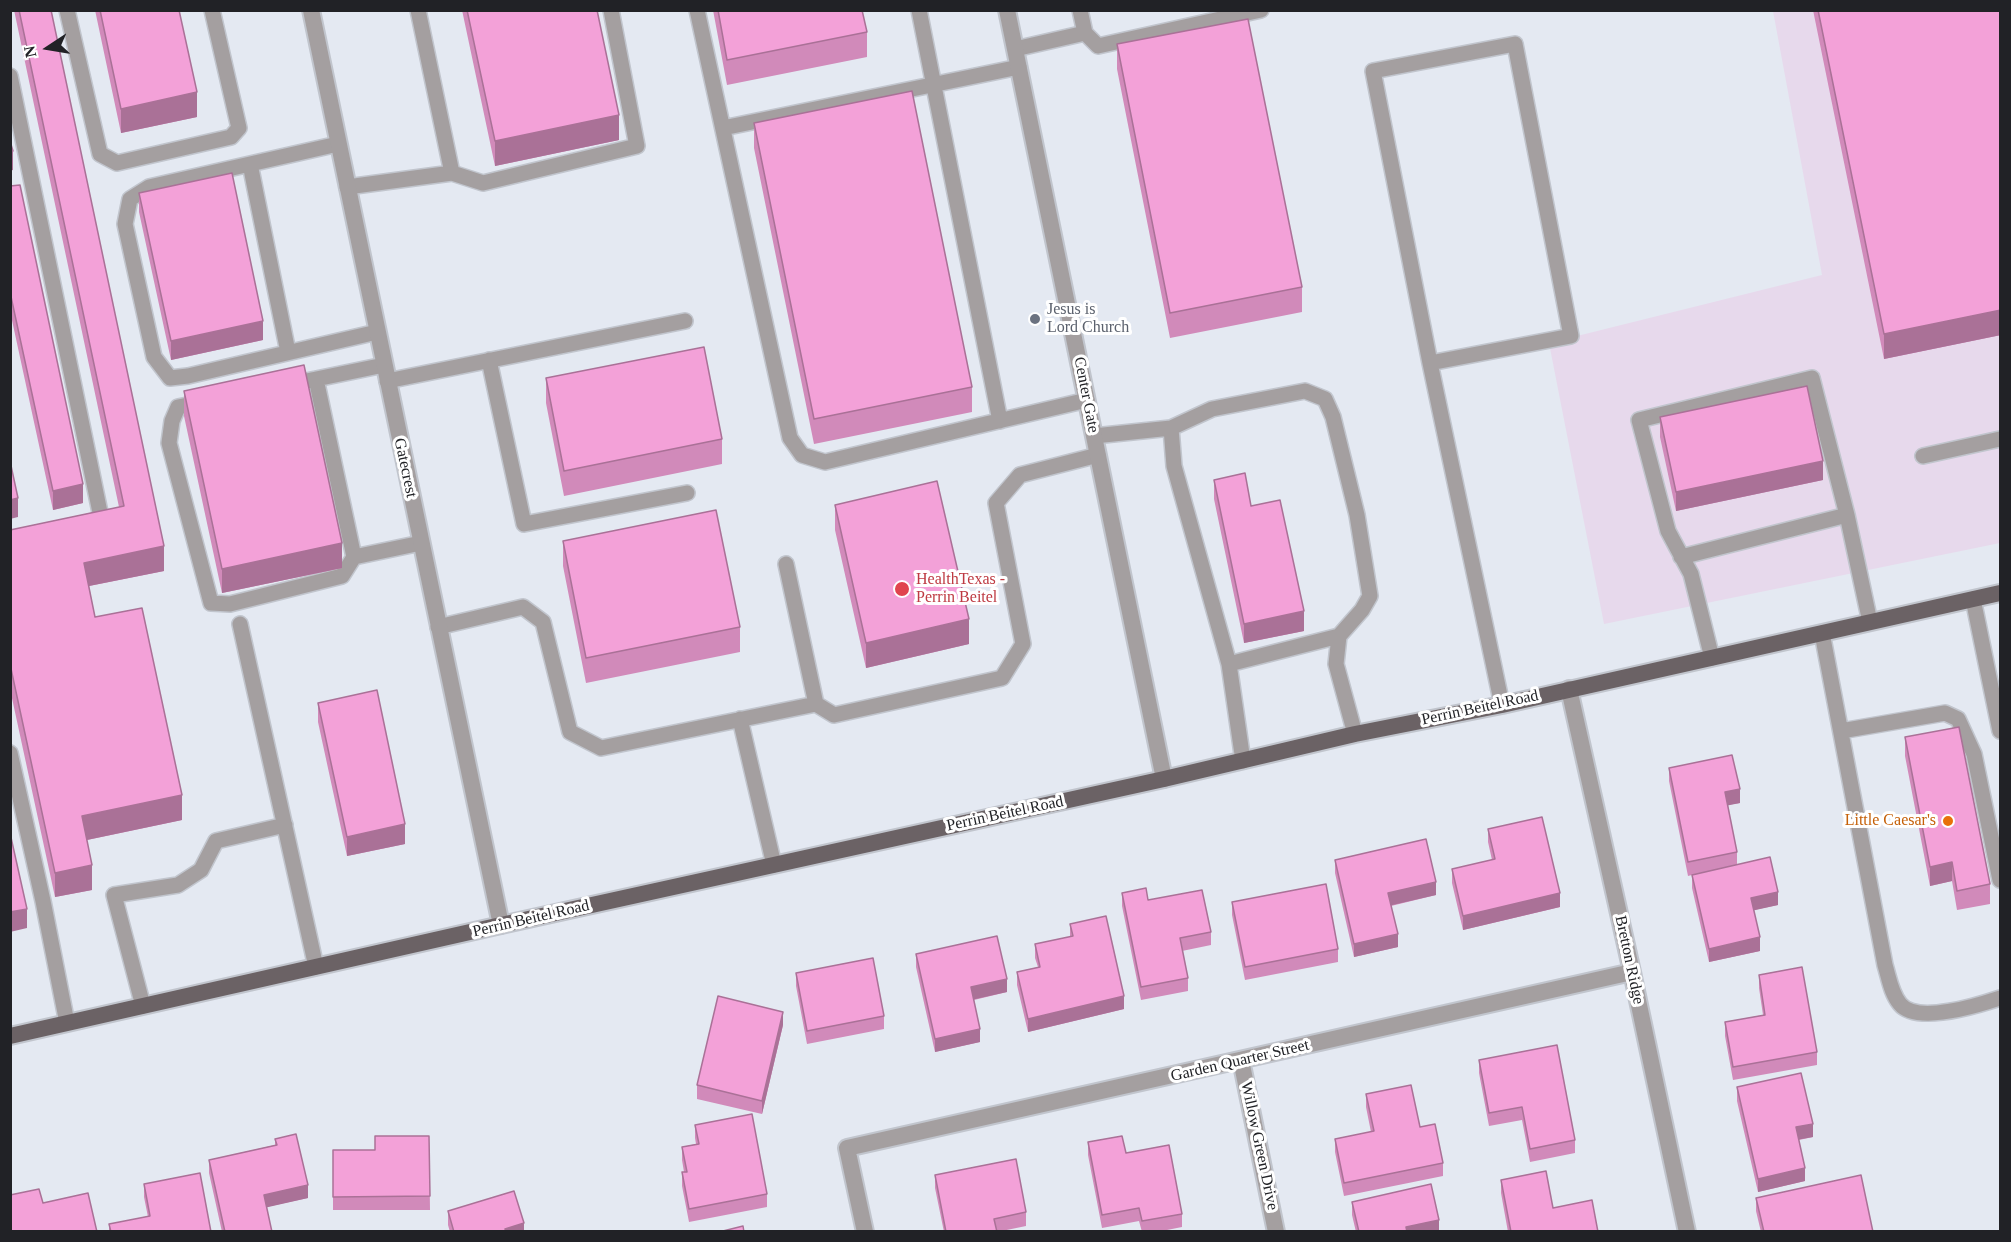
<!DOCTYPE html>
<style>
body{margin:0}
#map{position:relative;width:2011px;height:1242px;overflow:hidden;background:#e4e9f2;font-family:"Times New Roman",serif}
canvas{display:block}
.frame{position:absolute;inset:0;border:12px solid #212226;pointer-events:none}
.north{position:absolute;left:18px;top:18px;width:60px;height:60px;-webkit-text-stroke:4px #fff;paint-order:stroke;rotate:258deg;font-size:16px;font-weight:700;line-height:24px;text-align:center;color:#212226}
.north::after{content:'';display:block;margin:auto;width:21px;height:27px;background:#212226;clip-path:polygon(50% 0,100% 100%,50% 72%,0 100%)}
</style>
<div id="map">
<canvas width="2011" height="1242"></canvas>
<div class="frame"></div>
<div class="north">N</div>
</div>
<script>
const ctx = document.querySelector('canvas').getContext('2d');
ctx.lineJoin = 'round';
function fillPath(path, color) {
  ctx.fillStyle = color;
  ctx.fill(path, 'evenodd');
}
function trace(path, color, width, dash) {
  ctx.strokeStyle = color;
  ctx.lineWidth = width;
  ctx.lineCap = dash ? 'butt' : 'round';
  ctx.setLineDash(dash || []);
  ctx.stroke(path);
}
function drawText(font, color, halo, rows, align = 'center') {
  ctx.font = font + ' "Times New Roman",serif';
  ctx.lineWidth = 6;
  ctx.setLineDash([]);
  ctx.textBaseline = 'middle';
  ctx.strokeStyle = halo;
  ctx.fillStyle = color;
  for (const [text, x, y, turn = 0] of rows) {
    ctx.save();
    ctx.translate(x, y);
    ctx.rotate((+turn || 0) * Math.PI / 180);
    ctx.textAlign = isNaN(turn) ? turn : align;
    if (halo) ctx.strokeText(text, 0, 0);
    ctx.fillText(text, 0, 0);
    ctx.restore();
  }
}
fillPath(new Path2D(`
 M1773,11h227v532l-396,81 -55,-281 273,-68z`), '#e7d9ec');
const service = new Path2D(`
 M67,10l33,144 17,9 114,-26 8,-9 -27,-118
 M418,10l34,163 31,10 154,-37 -26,-136
 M697,10l93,428 12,17 23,7 262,-62
 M919,10l81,411
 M1080,10l5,23
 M1015,49l70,-16 13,13 163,-36
 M10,76l92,446 -7,2
 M723,128l296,-61
 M338,144l-189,43 -19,12 -5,25 29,133 16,21 18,-2 189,-44
 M250,164l38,188
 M347,187l105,-14
 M489,360l35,164 163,-31
 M1430,363l141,-27 -56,-292 -142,27 57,292 72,342
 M387,381l298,-60
 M287,385l97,-20
 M202,402l-24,5 -6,14 -3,22 42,160 19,1 112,-28 12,-19 -38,-178
 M1094,436l77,-8
 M1923,456l77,-17
 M354,557l67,-14
 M1681,557l166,-42
 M786,564l30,140 18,11 168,-37 21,-34 -27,-141 24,-28 78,-20
 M1973,599l27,132
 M240,624l76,343
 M438,627l85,-20 20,15 27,110 31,16 215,-44
 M1822,633l63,332c4,13 6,28 15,39 17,21 79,1 100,-6
 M1712,658l-21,-84 -23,-43 -29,-111 173,-42 35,137 23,107
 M1229,664l110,-28
 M740,719l34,146
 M1841,731l104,-18 13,6 16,35 26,126
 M10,753l33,148 24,122
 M1243,761l-14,-97 -55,-198 -3,-38 41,-19 93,-18 20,8 8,18 24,98 13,81 -8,14 -23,26 -3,28 19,70
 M143,1006l-29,-111 64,-10 23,-15 15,-29 69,-16`);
const minor = new Path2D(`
 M311,10l190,915
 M1007,10l157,769
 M1569,689l63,283 55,260
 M1241,1060l35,172
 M865,1232l-18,-84 785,-176`);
const primary = new Path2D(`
 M10,1036l491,-111 663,-146 191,-45 147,-29 498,-112`);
trace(service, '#c1c5cd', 18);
trace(minor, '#c1c5cd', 20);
trace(primary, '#c1c5cd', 20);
trace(service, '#a49fa0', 15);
trace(minor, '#a49fa0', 16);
trace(primary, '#6b6265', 16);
fillPath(new Path2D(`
 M14,10h37l113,561 -75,15 6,31 87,203 -95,20 5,50 -37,7 -45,-208v-159l109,-23z
 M95,10h84l18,107 -76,16z
 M462,10h135l22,130 -124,26z
 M713,10h149l5,22v25l-140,28z
 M1813,10h188v325l-117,24z
 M1117,44l185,243v25l-132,26 -53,-269z
 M754,123l218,264v25l-158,32 -60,-296z
 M10,186l73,317 -30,7 -43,-199z
 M139,193l124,147 -92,20 -32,-148z
 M546,378l176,61v25l-158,32 -18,-93z
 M184,391l158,177 -120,25 -38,-177z
 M1660,417l163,63 -147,31 -16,-74z
 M1214,480l37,26 53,125 -60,12 -30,-144z
 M835,505l134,139 -103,24 -31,-138z
 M563,541l177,86v25l-154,31 -23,-117z
 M318,703l87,141 -58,12 -29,-134z
 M1905,737l85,147v20l-33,6 -5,-29 -22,5 -25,-130z
 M1669,768l71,35 -13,2 10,47v13l41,40 -24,5 6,41 -51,11 -17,-74v-13l11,-3 -15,4 -19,-95z
 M1488,829l72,78 -97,23 -11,-47v-14l40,-9 -4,-18z
 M1335,860l101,35 -45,11 7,41 -44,10 -19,-84z
 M1122,893l26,7 63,32v13l-29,6 6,27v13l-47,9 -19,-94z
 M1232,902l106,47v13l-93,18 -13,-65z
 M1070,924l54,85 -96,23 -11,-47v-13l21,-5 -3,-9v-14l35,-7z
 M916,954l91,38 -33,8 6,42 -45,10 -19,-85z
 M796,973l88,43v13l-77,15 -11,-58z
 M1759,975l58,77v13l-84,15 -8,-44v-14l38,-7 -4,-27z
 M783,1025l-21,89 -65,-15v-14z
 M1479,1060l96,80v13l-45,9 -8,-42 -33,6 -10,-53z
 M1737,1087l76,50 -14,3 6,41 -47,11 -21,-91z
 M1366,1094l54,33 23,36v13l-99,20 -9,-44v-13l36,-7 -5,-25z
 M695,1125l72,69v13l-78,15 -7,-36v-14h2l-2,-12v-13l14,-3 -1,-6z
 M429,1136l1,74h-97v-60h42z
 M275,1139l33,59 -42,9 6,25h-50l-13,-59v-13l66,-15z
 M1088,1142l38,11 56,61v13l-25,5h-15l-3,-11 -37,7 -14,-73z
 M935,1175l91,37v14l-29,6h-53l-9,-44z
 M1501,1180l52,28 45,24h-90l-7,-39z
 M144,1184l67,48h-102v-8l39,-7 -4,-20z
 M1756,1198l117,34h-112l-5,-21z
 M1352,1202l87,30h-83l-4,-17z
 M448,1211l76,21h-74l-2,-7z`), '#d18aba');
fillPath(new Path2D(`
 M197,92v25l-76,16v-24z
 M619,115v25l-124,26v-25z
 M13,151v19l-3,1v-19z
 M2001,310v25l-117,24v-25z
 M263,321v19l-92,20v-19z
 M1823,461v19l-147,31v-19z
 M83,484v19l-30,7v-19z
 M18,498v19l-8,2v-19z
 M342,543v25l-120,25v-24z
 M164,546v25l-80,16v-24z
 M1304,611v20l-60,12v-19z
 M969,619v25l-103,24v-25z
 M1740,789v14l-15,3v-14z
 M182,795v25l-100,21v-25z
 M405,824v20l-58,12v-19z
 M1952,862v19l-22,5v-19z
 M92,865v25l-37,7v-24z
 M1436,882v13l-48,11v-13z
 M1778,892v13l-27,6v-13z
 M1560,893v14l-97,23v-14z
 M27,909v19l-17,4v-20z
 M1398,934v13l-44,10v-13z
 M1760,937v14l-51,11v-13z
 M1007,979v13l-36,8v-13z
 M1124,996v13l-96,23v-13z
 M783,1012v13l-21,89v-13z
 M980,1029v13l-45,10v-13z
 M1813,1124v13l-17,3v-13z
 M1805,1168v13l-47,11v-13z
 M308,1185v13l-44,10v-13z
 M1439,1220v12h-33v-5z
 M524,1223v9h-19v-3z`), '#aa7197');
const building = new Path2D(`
 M19,10h32l113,536 -80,17 11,54 47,-9 40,187 -100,21 10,49 -37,8 -45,-209v-134l114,-24z
 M100,10h79l18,82 -76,17z
 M467,10h130l22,105 -124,26z
 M718,10h144l5,22 -140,28z
 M1818,10h183v300l-117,24z
 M1248,19l54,268 -132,26 -53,-269z
 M912,91l60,296 -158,32 -60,-296z
 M10,141l3,10 -3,1z
 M232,173l31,148 -92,20 -32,-148z
 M20,185l63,299 -30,7 -43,-199v-106z
 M704,347l18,92 -158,32 -18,-93z
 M304,365l38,178 -120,26 -38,-178z
 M1807,386l16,75 -147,31 -16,-75z
 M10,461l8,37 -8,2z
 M1245,473l6,33 29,-6 24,111 -60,13 -30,-144z
 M937,481l32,138 -103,24 -31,-138z
 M716,510l24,117 -154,31 -23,-117z
 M377,690l28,134 -58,13 -29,-134z
 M1959,727l31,157 -33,7 -5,-29 -22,5 -25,-130z
 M1732,755l8,34 -15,3 12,60 -49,10 -19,-94z
 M1542,817l18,76 -97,23 -11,-47 43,-10 -7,-30z
 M10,833l17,76 -17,3z
 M1426,839l10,43 -48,11 10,41 -44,10 -19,-84z
 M1770,857l8,35 -27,6 9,39 -51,12 -17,-74z
 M1326,884l12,65 -93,18 -13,-65z
 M1146,888l2,12 54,-10 9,42 -31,6 8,40 -47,9 -19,-94z
 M1106,916l18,80 -96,23 -11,-47 23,-5 -5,-23 38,-8 -3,-12z
 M997,936l10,43 -36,8 9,42 -45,10 -19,-85z
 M873,958l11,58 -77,15 -11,-58z
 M1802,967l15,85 -84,15 -8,-45 40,-7 -6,-40z
 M718,996l65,16 -21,89 -65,-16z
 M1557,1045l18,95 -45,9 -8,-42 -33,6 -10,-53z
 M1801,1073l12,51 -17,3 9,41 -47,11 -21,-92z
 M1411,1085l9,42 15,-3 8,39 -99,20 -9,-44 39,-8 -8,-37z
 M752,1114l15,80 -78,15 -7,-37h5l-5,-25 17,-3 -4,-19z
 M296,1134l12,51 -44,10 8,37h-47l-16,-72 68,-15 -2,-6z
 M375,1136h54l1,60 -97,1v-47h42z
 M1122,1136l4,17 43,-8 13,69 -40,7 -3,-13 -37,7 -14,-73z
 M1016,1159l10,53 -32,7 3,13h-51l-11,-57z
 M1546,1171l7,37 39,-8 6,32h-87l-10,-52z
 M200,1173l11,59h-100l-2,-8 41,-8 -6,-32z
 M1861,1175l12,57h-109l-8,-34z
 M1431,1184l8,36 -33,7 1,5h-48l-7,-30z
 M39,1189l4,14 45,-10 9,39h-85l-2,-6v-31z
 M514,1191l10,32 -19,6 1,3h-52l-6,-21z
 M743,1226l1,6h-25z`);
fillPath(building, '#f3a1d8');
trace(building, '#aa7197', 1.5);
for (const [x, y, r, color] of [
 [1035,319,6,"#6b7280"],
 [902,589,8,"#e0444e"],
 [1948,821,6,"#e8710a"]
]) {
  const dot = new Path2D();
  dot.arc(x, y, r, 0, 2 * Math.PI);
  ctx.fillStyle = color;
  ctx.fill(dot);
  trace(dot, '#fff', 2);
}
drawText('16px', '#5b616d', '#fff', [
 ["Jesus is",1047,310],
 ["Lord Church",1047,328]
], 'left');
drawText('16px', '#212226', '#fff', [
 ["Center Gate",1086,395,79],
 ["Gatecrest",405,468,78],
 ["Perrin Beitel Road",1480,708,-12],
 ["Perrin Beitel Road",1005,814,-12],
 ["Perrin Beitel Road",531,919,-13],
 ["Bretton Ridge",1629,960,78],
 ["Garden Quarter Street",1240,1061,-13],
 ["Willow Green Drive",1259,1146,78]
]);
drawText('16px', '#be3a42', '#fff', [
 ["HealthTexas -",916,580],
 ["Perrin Beitel",916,598]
], 'left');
drawText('16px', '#c56008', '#fff', [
 ["Little Caesar's",1936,821]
], 'right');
</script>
